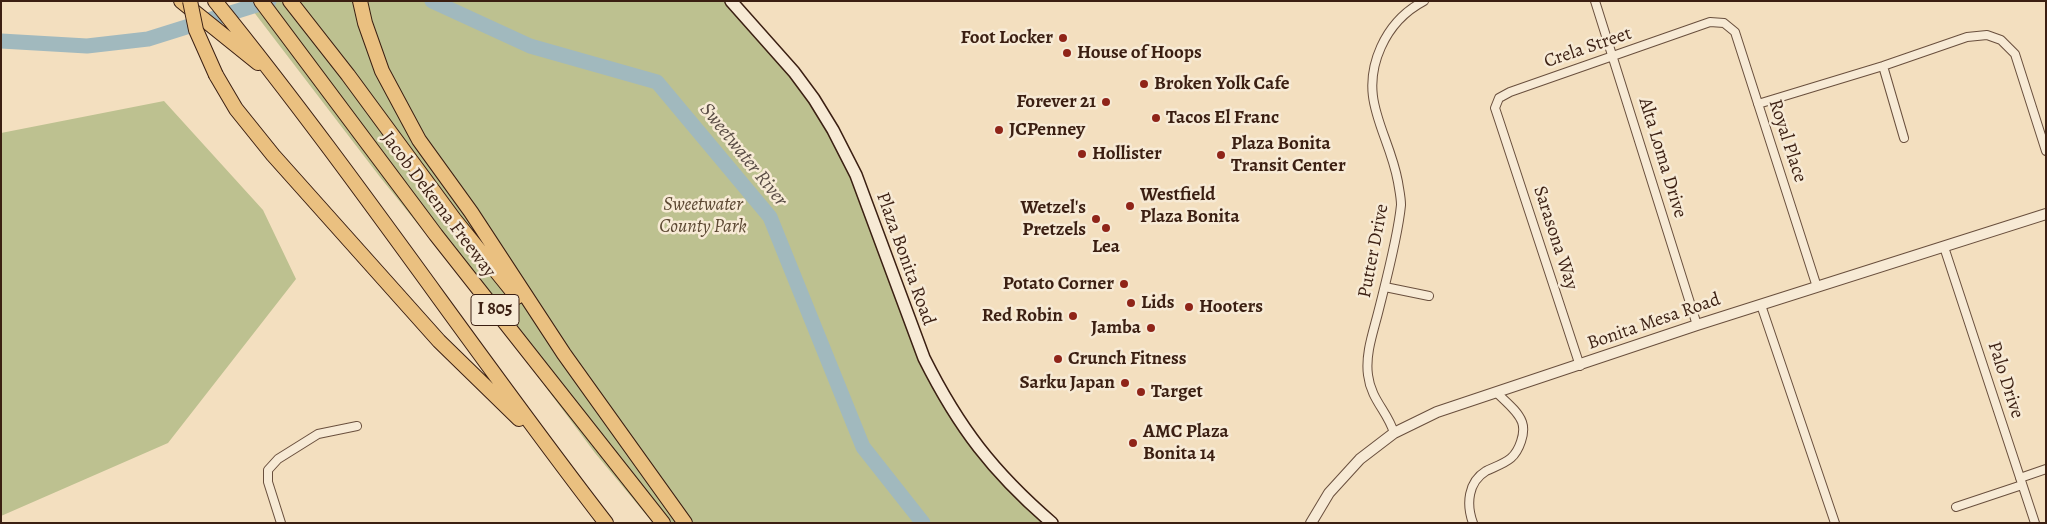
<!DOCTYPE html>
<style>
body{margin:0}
#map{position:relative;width:2047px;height:524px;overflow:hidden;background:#f3dfbf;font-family:Alegreya,serif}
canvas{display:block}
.frame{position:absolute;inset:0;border:2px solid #3b1f12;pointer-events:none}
</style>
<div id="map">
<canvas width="2047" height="524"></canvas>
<div class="frame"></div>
</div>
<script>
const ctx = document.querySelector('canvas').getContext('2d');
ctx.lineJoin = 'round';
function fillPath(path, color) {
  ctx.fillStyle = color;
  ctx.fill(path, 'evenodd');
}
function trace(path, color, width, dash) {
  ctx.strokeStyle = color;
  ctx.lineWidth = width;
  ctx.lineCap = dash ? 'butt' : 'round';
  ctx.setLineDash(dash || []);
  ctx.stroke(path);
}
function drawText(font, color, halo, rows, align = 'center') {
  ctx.font = font + ' Alegreya,serif';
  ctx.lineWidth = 5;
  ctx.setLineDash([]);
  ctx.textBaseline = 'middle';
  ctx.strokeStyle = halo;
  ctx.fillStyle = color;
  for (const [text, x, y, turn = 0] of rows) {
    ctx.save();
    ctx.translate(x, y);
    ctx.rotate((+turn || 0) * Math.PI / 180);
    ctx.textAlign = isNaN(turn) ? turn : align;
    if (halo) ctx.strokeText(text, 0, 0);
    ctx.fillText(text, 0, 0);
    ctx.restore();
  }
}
fillPath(new Path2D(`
 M258,1h475l61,70 47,72 80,208 48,85 84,87h-400l-58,-70 -89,-119 -126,-157 -130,-170z
 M164,101l99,109 33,69 -128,164 -167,73v-383z`), '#bdc190');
trace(new Path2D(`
 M432,1l98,45 127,36 113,135 93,230 60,76
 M1,41l86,5 61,-7 121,-38`), '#a1b9be', 15);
const minor = new Path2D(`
 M1595,1l102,324
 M1883,66l21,72
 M1758,104l125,-38 84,-29 20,-2 14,5 14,14 31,97
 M1944,247l91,276
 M1385,287l44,9
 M1761,305l74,218
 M1580,366l-81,-246 -4,-12 4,-10 11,-6 200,-70 14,1 11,9 82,255
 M1394,433c-6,-21 -23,-33 -26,-58 -3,-22 6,-45 11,-66 8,-32 19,-73 22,-104 0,-8 -2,-16 -3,-23 -9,-50 -41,-82 -17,-135 9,-20 24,-36 43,-46
 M2020,478l26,-9
 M1956,507l66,-22
 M281,523l-13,-41v-12l10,-11 40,-25 39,-8
 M1473,523c-7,-19 -5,-41 13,-52 8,-4 18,-7 25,-13 8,-7 15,-25 11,-36 -4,-11 -17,-21 -25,-29`);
const tertiary = new Path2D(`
 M1311,523l18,-30 31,-34 34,-26 43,-21 260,-87 349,-111`);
const secondary = new Path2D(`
 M731,1l63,71 20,27 19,31 23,45 68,183c35,70 69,114 128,165`);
const motorway = new Path2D(`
 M181,1l77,62
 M215,1c137,169 258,350 391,522
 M261,1l175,234 227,288
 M290,1l58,74 106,144 63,78
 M360,1l5,22 17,48 37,69 52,72 93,142 121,169
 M216,75l20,34 37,46 166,186 80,78`);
trace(minor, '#694f3d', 10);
trace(tertiary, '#694f3d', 12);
trace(secondary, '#3b1f12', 14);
trace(motorway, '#3b1f12', 16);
trace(minor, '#f7ead5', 8);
trace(tertiary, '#f7ead5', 10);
trace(secondary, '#f7ead5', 11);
trace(motorway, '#eac080', 14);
const motorwayBridge = new Path2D(`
 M190,1l6,29 20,45`);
trace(motorwayBridge, '#3b1f12', 16, []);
trace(motorwayBridge, '#eac080', 14);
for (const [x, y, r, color] of [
 [1063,38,5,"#8f2418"],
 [1067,53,5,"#8f2418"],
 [1144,84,5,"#8f2418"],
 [1106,102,5,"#8f2418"],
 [1156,118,5,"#8f2418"],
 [999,130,5,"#8f2418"],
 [1082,154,5,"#8f2418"],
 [1221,155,5,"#8f2418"],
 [1130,206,5,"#8f2418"],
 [1096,219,5,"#8f2418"],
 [1106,228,5,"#8f2418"],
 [1124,284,5,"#8f2418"],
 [1131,303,5,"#8f2418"],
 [1189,307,5,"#8f2418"],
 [1073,316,5,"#8f2418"],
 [1151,328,5,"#8f2418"],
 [1058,359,5,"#8f2418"],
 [1125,383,5,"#8f2418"],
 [1141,392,5,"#8f2418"],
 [1133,443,5,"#8f2418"]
]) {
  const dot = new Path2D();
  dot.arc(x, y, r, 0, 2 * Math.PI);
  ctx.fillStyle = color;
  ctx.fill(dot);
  trace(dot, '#f7ead5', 2);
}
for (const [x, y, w] of [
 [495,310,48]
]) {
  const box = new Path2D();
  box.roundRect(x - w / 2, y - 15.5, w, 31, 4);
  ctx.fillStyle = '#f7ead5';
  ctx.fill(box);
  trace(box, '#3b1f12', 1);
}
drawText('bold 18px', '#3b1f12', null, [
 ["I 805",495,310]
]);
drawText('bold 19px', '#3b1f12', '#f7ead5', [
 ["Foot Locker",1053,38,"right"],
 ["House of Hoops",1077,53],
 ["Broken Yolk Cafe",1154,84],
 ["Forever 21",1096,102,"right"],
 ["Tacos El Franc",1166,118],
 ["JCPenney",1009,130],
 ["Plaza Bonita",1231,144],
 ["Transit Center",1231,166],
 ["Hollister",1092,154],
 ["Westfield",1140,195],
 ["Plaza Bonita",1140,217],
 ["Wetzel's",1086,208,"right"],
 ["Pretzels",1086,230,"right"],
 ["Lea",1106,247,"center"],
 ["Potato Corner",1114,284,"right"],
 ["Lids",1141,303],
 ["Hooters",1199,307],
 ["Red Robin",1063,316,"right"],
 ["Jamba",1141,328,"right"],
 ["Crunch Fitness",1068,359],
 ["Sarku Japan",1115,383,"right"],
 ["Target",1151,392],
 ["AMC Plaza",1143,432],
 ["Bonita 14",1143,454]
], 'left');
drawText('19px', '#3b1f12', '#f7ead5', [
 ["Crela Street",1588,48,-19],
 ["Royal Place",1787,141,72],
 ["Alta Loma Drive",1662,158,73],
 ["Jacob Dekema Freeway",438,205,53],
 ["Sarasona Way",1555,238,72],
 ["Putter Drive",1374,251,-79],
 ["Plaza Bonita Road",905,259,70],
 ["Bonita Mesa Road",1654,322,-19],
 ["Palo Drive",2005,380,72]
]);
drawText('italic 19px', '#5c4832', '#f7ead5', [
 ["Sweetwater",703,205],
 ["County Park",703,227]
]);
drawText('italic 20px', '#5a4d46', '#f7ead5', [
 ["Sweetwater River",743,155,51]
]);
</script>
